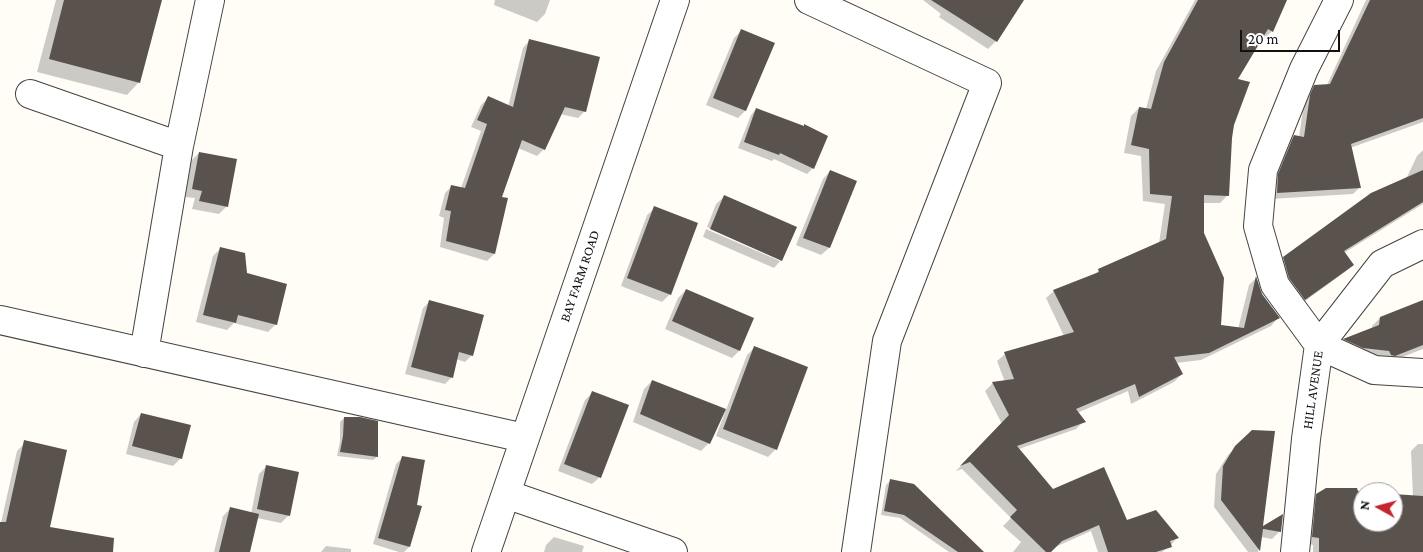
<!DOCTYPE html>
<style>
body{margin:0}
#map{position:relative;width:1423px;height:552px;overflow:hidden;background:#fffdf5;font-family:"Crimson Pro",serif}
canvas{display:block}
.north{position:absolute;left:1353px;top:482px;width:50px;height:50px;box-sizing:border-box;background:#fff;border:1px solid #a0a0a0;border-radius:50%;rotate:277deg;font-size:14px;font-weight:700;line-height:20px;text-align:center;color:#111}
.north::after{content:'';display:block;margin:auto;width:18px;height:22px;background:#c4262e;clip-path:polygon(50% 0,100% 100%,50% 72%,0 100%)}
.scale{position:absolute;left:1240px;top:30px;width:100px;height:22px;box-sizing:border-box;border:2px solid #111;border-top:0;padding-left:6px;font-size:15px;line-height:18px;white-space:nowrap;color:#111;-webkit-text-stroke:4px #fff;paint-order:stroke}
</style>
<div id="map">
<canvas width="1423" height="552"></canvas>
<div class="north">N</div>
<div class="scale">20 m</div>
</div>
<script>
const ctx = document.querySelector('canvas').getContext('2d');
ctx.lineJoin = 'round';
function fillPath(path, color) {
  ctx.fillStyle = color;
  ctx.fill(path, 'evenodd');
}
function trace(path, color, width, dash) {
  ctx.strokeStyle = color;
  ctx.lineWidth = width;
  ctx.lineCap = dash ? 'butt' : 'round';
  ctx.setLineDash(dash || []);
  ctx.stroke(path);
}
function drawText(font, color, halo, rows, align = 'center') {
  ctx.font = font + ' "Crimson Pro",serif';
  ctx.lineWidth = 5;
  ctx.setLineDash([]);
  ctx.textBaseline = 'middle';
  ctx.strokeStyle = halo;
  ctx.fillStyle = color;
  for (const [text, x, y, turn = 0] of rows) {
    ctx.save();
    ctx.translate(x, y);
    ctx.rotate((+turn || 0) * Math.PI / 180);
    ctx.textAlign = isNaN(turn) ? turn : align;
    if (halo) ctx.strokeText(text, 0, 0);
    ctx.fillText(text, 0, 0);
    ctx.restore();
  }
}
fillPath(new Path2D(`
 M56,0h104l-21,82 -12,13 -90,-23z
 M495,0h55l-5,14 -8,8 -43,-17z
 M923,0h99l-26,41 -8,8 -49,-32 2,-3z
 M1195,0h88l-11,31 -8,8 -3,-1 -25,41 -9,117 -7,7h-18l1,30 17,93 18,3 11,-44 7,-7 5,17 17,23 -7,8 -70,34 -25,3 6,11 -8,8 -43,22 -3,-13 -51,22 7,8 -8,8 -57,20 33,42 74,31 51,16 -7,8 -8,6h-64l-7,-21 -38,17 -4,4h-36l8,-10 -18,-16 8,-8 -49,-49 -6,2 46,-47 -17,-33 8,-8 12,-1 -8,-21 8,-7 59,-18 -18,-38 8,-7 40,-16 5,-5 60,-27 6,-39 -22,-3 -2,-45 -17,-3 7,-37 8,-8 7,1 10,-38z
 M1366,0h53l4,3v119l-73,26 10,39 -7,7 -83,5 2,-17 15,-39 8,-7 4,1 5,-34 4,-10 7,-7 12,-1z
 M742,30l3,81 -7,7 -32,-13 28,-67z
 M529,41l56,70 -7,7 -18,-4 -16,35 -7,7 -19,-8 -17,50 5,1 -12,55 -7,7 -47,-14 4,-29 -5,-2 6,-23 7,-7 9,2 20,-57 -10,-4 10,-22 7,-7 20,9 15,-59z
 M756,109l57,59 -6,6 -33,-15 -2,2 -34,-13 13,-33z
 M1423,150v54l-79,49 8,12 -7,7 -47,34 -21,-41 7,-7 122,-79 11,-23z
 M199,153l28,53 -8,8 -27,-5 3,-11 -10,-1 6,-36z
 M830,171l26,11 -27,66 -8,7 -25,-10 27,-66z
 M724,197l57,63 -7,8 -71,-31 3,-8 74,32v-3l-73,-31 9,-23z
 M655,208l15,86 -8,8 -41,-16 26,-71z
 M221,248l24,26 31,50 -8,8 -34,-9 -7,7 -31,-8 17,-66z
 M686,290l67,29 -14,32 -7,7 -67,-29 13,-31z
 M430,301l42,54 -7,7 -9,-3 -4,18 -7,7 -40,-10 18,-66z
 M1423,308v41l-36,14 -50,-16 7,-7 28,-11v-3l8,-8z
 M755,347l21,102 -8,8 -52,-21 9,-24 -1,-1 -15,32 -8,8 -68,-29 11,-33 8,-8 74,29 21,-55z
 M593,392l7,85 -8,7 -34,-13 27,-71z
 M141,414l40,44 -8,8 -47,-12 8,-32z
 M344,418l33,39 -4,3 -36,-4 3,-15v-19z
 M24,444l24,84 38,24h-86v-29h1l16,-72z
 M1418,444h5v108h-110v-7l-7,-2 4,-41 7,-7 46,-2v29h30v-27l20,2 -2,-46z
 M1236,447l26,82 18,2 -8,8 -11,-2 -3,15h-10l-34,-45 2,-33 12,-19z
 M402,458l14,48 4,1 -11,40 -5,5h-5l-26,-8 23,-80z
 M267,466l22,49 -8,8 -24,-5 -9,34h-34l9,-36 7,-7 21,5 8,-40z
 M890,481l92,71h-33l-49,-34 -19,-3 5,-30z
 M554,537l30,9 -2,6h-38l2,-7z
 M326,546l25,3v3h-30z`), '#0003');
fillPath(new Path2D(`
 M64,0h98l-22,83 -91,-24z
 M931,0h93l-27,42z
 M1198,0h89l-14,32 -5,-3 -30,50 12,3 -16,43 -2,13 -3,58 -25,-1v38l20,45 -3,47 23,3 12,-52 6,18 18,24 -71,35 -35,4 9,17 -44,23 -4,-13 -59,25 10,13 -69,24 36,43 51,-22 23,53 29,-10 23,28 -9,3 2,6 -16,5h-48l-9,-27 -37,16 -11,11h-5l-36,-35 7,-7 -47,-48 -10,4 49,-51 -17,-33 22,-3 -10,-27 70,-20 -21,-42 46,-18 -1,-3 68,-30 6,-43 -22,-2 -1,-45 -18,-4 8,-38 12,2 13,-47z
 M1370,0h53v118l-72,26 10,44 -84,5 1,-19 16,-39 10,2 6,-42 4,-10 16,-1z
 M741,29l34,14 -29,68 -33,-13z
 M529,39l71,18 -14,55 -21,-5 -20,43 -23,-10 -20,57 6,1 -13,56 -49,-13 5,-30 -6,-1 6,-25 14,3 22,-64 -10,-4 11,-24 25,11z
 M756,108l48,18v-2l24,12 -14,33 -34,-16 -1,2 -35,-13z
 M199,152l38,7 -9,48 -29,-6 3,-10 -10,-2z
 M830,170l27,11 -27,67 -27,-10z
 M1423,170v32l-79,49 10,14 -49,35 -16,-22 -6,-21 88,-64z
 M724,195l73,32 -15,34 -72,-32z
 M654,206l44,17 -27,72 -44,-17z
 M220,247l25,6 2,20 40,11 -10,41 -39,-10 -2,8 -33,-8z
 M686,289l68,29 -14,33 -68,-30z
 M429,300l55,15 -11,41 -14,-4 -6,26 -42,-11z
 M1423,300v45l-28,11 -4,-1 -2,-4 -26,-3 -20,-9 36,-14 1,-8z
 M754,346l54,21 -31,83 -54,-21z
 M652,380l74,29 -16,35 -70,-30z
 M592,391l37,14 -28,73 -37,-14z
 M141,413l50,12 -9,34 -50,-13z
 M344,417h16l18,4v36l-38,-5 3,-16z
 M1252,430l23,1 -12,95 20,-12 -2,18 -18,-3 -3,22 -39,-51 2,-34 12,-20z
 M24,440l43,10 -17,77 64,11 -1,14h-113v-30h6z
 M402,456l23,4 -8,45 5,1 -12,41 -32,-9z
 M266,465l33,7 -9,44 -33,-7z
 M890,479l24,5 70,68h-26l-54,-37 -20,-4z
 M1326,488h31l1,3 11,1h-6v30h30v-28l30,2v56h-104v-14l-7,-1 4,-43z
 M230,507l29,7 -9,38h-31z`), '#5a524d');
const minor = new Path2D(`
 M809,0l178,83 -100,258 -31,211
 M1339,0l-35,69 -41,101 -5,56 17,59 44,60 55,25 49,3
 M30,94l149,52
 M0,320l524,118
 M144,353l35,-207 31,-146
 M506,494l167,58
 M486,552l189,-552
 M1295,552l11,-113 13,-94 63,-81 41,-20`);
trace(minor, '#444', 30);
trace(minor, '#fff', 28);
drawText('14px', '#111', '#fff', [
 ["BAY FARM ROAD",580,276,-71],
 ["HILL AVENUE",1313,390,-82]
]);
</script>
